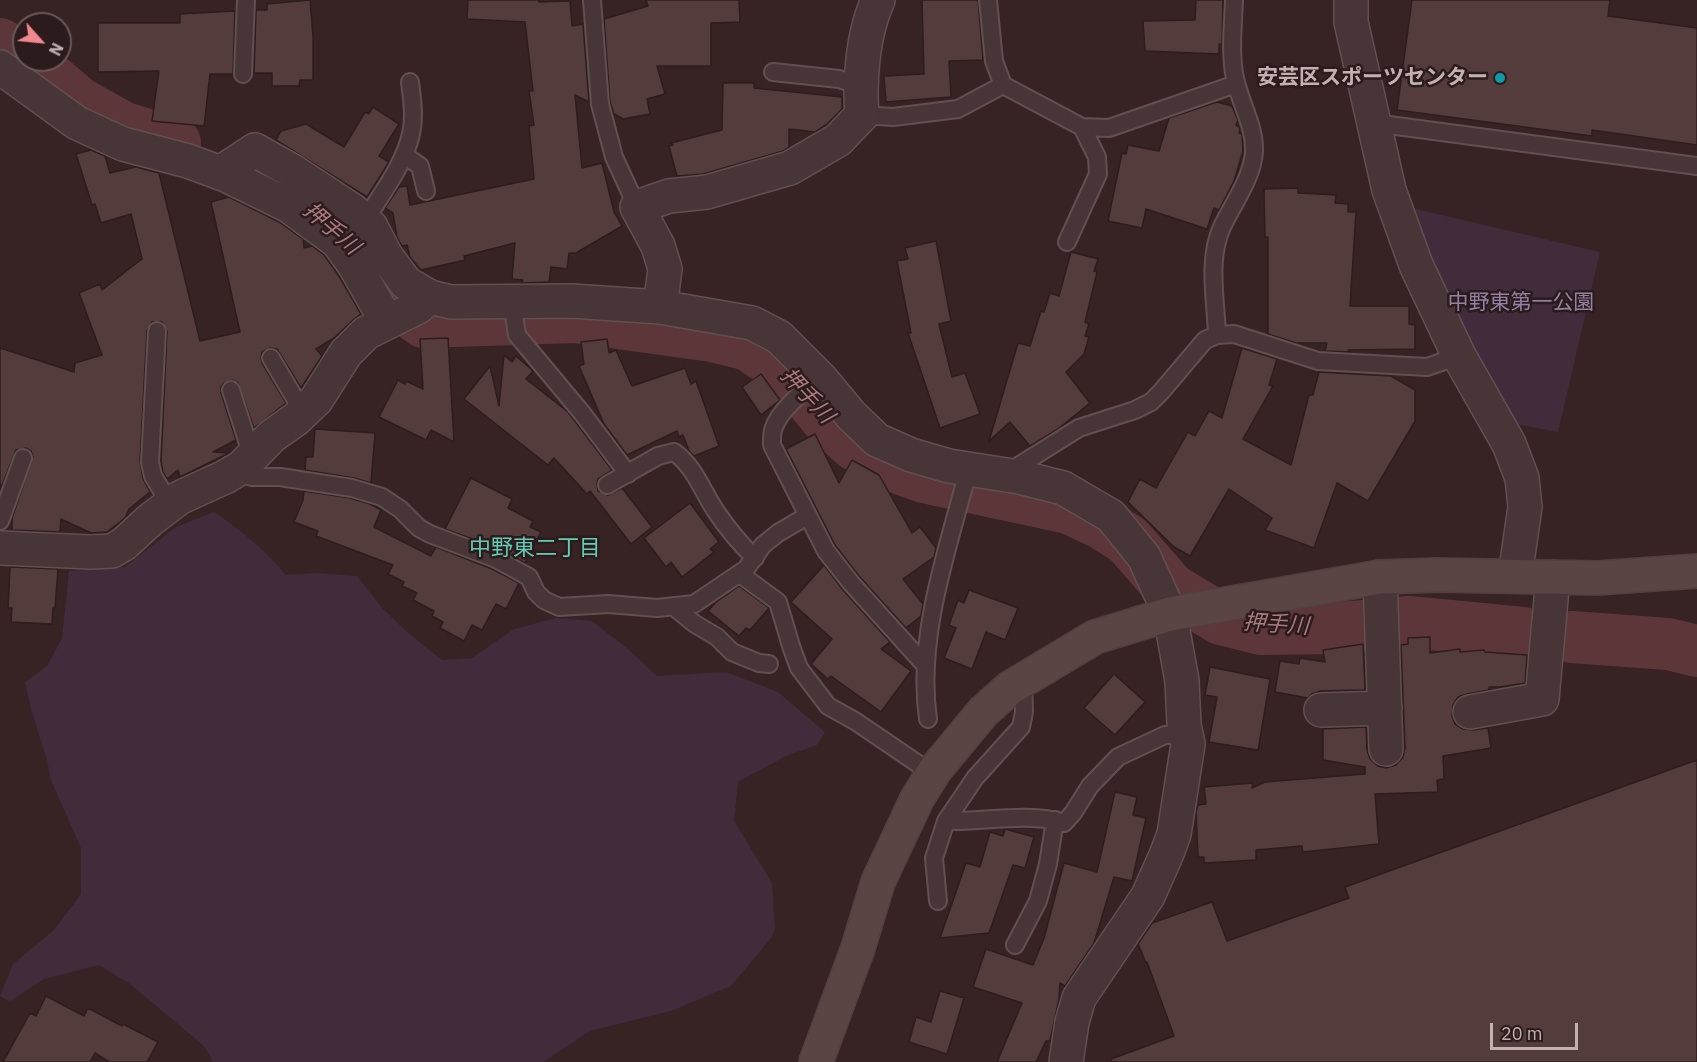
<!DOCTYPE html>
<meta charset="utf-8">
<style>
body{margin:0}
#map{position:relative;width:1697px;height:1062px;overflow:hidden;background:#372224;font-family:"IBM Plex Sans",sans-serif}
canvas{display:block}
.north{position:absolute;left:12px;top:12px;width:60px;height:60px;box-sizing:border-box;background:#2c1b1c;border:2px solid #695758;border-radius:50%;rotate:117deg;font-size:16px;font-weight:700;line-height:24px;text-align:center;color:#c4b0b1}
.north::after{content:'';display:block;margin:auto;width:21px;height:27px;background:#f0888e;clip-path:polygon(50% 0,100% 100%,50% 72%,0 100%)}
.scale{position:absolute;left:1490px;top:1023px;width:88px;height:27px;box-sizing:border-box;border:3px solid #c4b0b1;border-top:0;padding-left:8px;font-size:18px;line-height:21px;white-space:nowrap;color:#c4b0b1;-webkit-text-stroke:4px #2c1b1c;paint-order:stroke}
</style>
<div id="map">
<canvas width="1697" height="1062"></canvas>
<div class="north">N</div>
<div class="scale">20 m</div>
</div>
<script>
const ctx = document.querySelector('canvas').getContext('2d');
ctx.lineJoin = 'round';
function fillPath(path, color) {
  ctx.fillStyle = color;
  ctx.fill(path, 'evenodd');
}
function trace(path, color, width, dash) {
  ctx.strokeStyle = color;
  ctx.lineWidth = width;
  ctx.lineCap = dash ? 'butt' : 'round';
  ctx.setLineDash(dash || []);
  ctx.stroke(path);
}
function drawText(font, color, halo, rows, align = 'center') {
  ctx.font = font + ' "IBM Plex Sans","Noto Sans JP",sans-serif';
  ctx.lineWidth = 5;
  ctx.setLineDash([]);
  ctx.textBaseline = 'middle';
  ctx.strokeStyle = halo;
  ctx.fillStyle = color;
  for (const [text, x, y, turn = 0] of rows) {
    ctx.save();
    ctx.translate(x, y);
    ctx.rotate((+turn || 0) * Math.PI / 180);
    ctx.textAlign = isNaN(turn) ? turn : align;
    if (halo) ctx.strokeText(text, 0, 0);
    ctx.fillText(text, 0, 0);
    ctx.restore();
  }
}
fillPath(new Path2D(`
 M1403,206l197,46 -42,180 -53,-10z
 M214,512c27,18 51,38 72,63l30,-2 41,3 26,33 24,23 35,28 30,-2 42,-29 42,-11 36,3 36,28 29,27 69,-4 52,20 47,40 -8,13 -31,11 -48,26 -4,39 38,62 3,46 -4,9 -40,48 -60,25 -81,20 -47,31h-330l-9,-16 -74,-62 -31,-19 -55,14 -34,22 -10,-5 13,-32 41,-34 27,-36v-46l-30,-68 -4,-20 -16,-51 -6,-27 22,-16 15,-28 7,-67 56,-4 51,-40z`), '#412c3b');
trace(new Path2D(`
 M0,44l33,24
 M52,80l27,23 45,25 51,15
 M372,274l20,26 32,22 151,-5 137,19 37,9 39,27 38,46 28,26 31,19 39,14 145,31 34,16 25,16 43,49 50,30 40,10 81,-1 67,-6 114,11
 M1572,637l96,7 29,7`), '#5d363a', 52);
const building = new Path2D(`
 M310,0l3,36v44h-13l-1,6h-27v-13h-18l2,-63h11v-6z
 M468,0h71v2l31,-1 2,25 11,-2 6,78 -14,-7 7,73 20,-5 12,49 8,14 -46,27h-7l-2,16 -16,-2 -2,15 -27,1 1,-3 -11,-1 3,-36 -51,13 1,4 -44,10 -11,-13 -3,-12 -5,1 -5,-9 -4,-24 -8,-5 14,-21 8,-1 3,19 124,-26 -5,-53 5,-1 -5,-34h4l-8,-69 -58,-3z
 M646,0h93l1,22 -29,1v43h-54l8,28 -18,5 3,15 -27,5 -9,-5 -4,-12 -6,-83 44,-13z
 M922,0h56l5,60 -34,1 2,36 -65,5 -2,-26 40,-2z
 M1196,0h27l-1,45 -3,-1v10l-74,-3 -2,-30 52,-1z
 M1412,0h198l-2,16 89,12v117l-105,-15v6l-195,-26z
 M235,11l-2,63h-23l-6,52 -52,-5 7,-50 -61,1v-49h82v-9z
 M723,83h31v5l88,9v12l-16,16 -11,7 -26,-3v18l-6,4 -80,23 -26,2 -8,-30 4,-1 -2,-2 51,-13z
 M1217,102l15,4 6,14 -2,5 4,3 -1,5 3,1 1,17 -9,30 -15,29 -5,-2 -7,21 -61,-20 -4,19 -34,-7 14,-68 4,1 2,-9 31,6 10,-33z
 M373,107l26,17 -20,32 10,6 -22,35 -91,-57 5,-9 25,-7 38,23 21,-35 4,2z
 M91,150l14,6 5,17 26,-6 23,6 41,168 40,-9 -29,-130 18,-5 50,25 24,17 1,9 8,-2 12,9 15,21 22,38 -8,6 -19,18 -18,11 6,7 -21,32 -24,-39 -7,-1 -8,4 -1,6 1,5 24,40 -32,25 -16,-45 -5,-3 -9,3 -3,4v6l15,47 -23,12 16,1 -49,24 -2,-7 -11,9 -4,-7 -2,-11 6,-130 -5,-9h-10l-5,8 -7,131 3,18 7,13 -21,17 -4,9 -18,14 -16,1 -30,-14 -1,13 -48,-2v-12l21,-61 -2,-6 -5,-3 -10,2 -16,40v-142l74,24 1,-9 27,-8 -23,-62 21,-9 2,6 40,-31 -11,-45 -30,9 -6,-19 -3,1 -16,-51z
 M1298,188v5l38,2 -1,8 13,1v8h8l-6,94h59v18l6,1v24l-67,1 4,2 -27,-1 2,-8h-31l-28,-9v-97h-3l-1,-48z
 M936,241l15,80 -12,3 13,53 13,-4 15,41 -40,14 -32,-95h3l-14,-72 11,-2 -3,-11z
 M1071,252l27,7 -4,12 3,1 -12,50 4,2 -4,12 4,1 -5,17 -18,18 24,31 -32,26 -28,17 -20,-24 -21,19 29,-98 12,3 11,-35 3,1 6,-19 9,3z
 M448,338l6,104 -23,-12 -5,10 -47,-23 19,-37 7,4 1,-3 17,8 -3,-50z
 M607,339l2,14 7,-3 16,36 53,-18 6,16 5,-3 23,65 -25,10 -5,-5 -6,-16 -4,2 -2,-6 -50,24 -23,-31 -25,-58 5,-2 -3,-22z
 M1242,348l35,11 -8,26 4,1 -30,53 48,26 18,-70h4l6,-23 72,4 24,14v31l-47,80 -31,-18 -23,65 -49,-18 7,-12 -43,-29 -39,67 -16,-9 -46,-45 12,-23 16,9 32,-56 7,4 14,-25 13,7z
 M504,355l8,7 4,-6 15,13 2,2 -7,8 42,33 44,58 -14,9 -1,5 1,7 10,4 14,-7 30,39 -21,17 -41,-53 -3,3 -33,-36 -6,7 -84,-66 26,-33 9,40z
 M761,374l19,26 -19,15 -19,-28z
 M315,429l60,4 -4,50 -17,-5 -49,-8 1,-13h7z
 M815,434l24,49 13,-23 27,15 33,58 8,-6 16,21 -2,9 -31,22 20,25 -2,12 -15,12 -47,-52 -24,-31 -49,-96z
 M471,478l41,21 -4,9 25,13 -3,6 11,5 -16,31 -25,-14 -55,-20z
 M304,491l46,7 20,6 11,6 -7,17 57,29 5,-9 56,22 27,14 -13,26 -10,-5 -14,26 -10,-5 -8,16 -24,-13 3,-6 -11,-6 2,-5 -21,-11 4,-7 -15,-7 2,-4 -16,-8 5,-9 -77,-29 2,-5 -24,-9 9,-22z
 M690,503l29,39 -9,7 4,3 -32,25 -11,-15 -5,5 -22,-29z
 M824,565l19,25 47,52 -9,7 30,22 -30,41 -50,-36 -3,3 -17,-15 21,-25 -41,-37z
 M10,567l48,2 -3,39h-2l-1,16 -41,-2 1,-14h-4z
 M739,586l30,22 -19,22 -4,-2 -7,8 -31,-25 8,-9z
 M969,590l49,18 -13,32 -19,-8 -14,37 -28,-11 12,-30 -7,-3 9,-25 6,3z
 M1430,637v16l30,-4v3l24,-2 1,2 42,3 -2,28 -25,4h-11v3l-22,4 -9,3 -5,8 -1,11 3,8 8,5 10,1 15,-2 3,20 -48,8 1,23 -7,1 1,12 -63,2 4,50 -76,8 -1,-6 -46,4v10l-52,3v-6h-6l-2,-45 2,-7 8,-1 -2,-17 49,-4 -1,5 13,-6 100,-8v-7l-42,-7v-31l43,-2 1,23 3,9 8,7 8,2 10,-3 7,-8 2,-9 -4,-103 7,-1v-6z
 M1363,644l2,46 -45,1 -8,3 -4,4 -33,-6 5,-31 19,3 1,-6 25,4 -2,-12z
 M1210,667l60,12 -12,71 -49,-8 8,-45 -12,-2z
 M1114,674l31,28 -30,33 -31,-27z
 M1697,760v302h-586v-3l63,-23 -27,-74 -1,1 -8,-19 14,-21 60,-21 15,39 122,-43 -4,-11z
 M1115,792l22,5 -4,18 13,3 -14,63 -18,-4 -20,66 -29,43 -5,-3 -1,16 -9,42h-4l-10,21h-39l25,-59 -49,-16 13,-38 47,16 11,-27 20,-75 33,9z
 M1005,829l29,8 -9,31 -12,-3 -24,68 -49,5 26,-75 14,4 10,-35 13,4z
 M940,991l24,7 -17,56 -38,-12 7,-25 15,5z
 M46,996l38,20 4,-8 34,18 1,-2 35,18 -11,20h-38l-14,-9 -5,9h-87l27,-49 6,3z`);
fillPath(building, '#543c3d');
trace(building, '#2e1d1e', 1.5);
const lane = new Path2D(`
 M592,0l8,104 14,53 23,50
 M988,0l6,61 9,24 79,42 27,1 127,-44
 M773,72l66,7 21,7
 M243,74l3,-74
 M862,115l31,2 65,-8 45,-24
 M1374,123l323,43
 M404,155l16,11 6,25
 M365,221c16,-27 39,-56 46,-87 4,-17 1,-35 -1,-52
 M1067,242l31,-68 -1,-17 -15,-30
 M512,301l5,34 65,78 46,61
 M157,331l-7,131 3,14 17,28
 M1217,335c-1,-33 -10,-76 5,-108 11,-24 30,-48 32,-75 1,-23 -11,-44 -17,-66 -8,-25 -4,-60 -3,-86
 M271,358l32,54
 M822,380c-17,7 -44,32 -49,50 -1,4 -1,10 -1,15l54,106 25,32 74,82
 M231,390l21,66
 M236,472l16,5h28l72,11 30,9 18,12 19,19 11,6 66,25 33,18 7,15 8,8 15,7 49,-3 49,4 37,-4 52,-35 17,-24 15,-12 29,-17
 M1007,473l72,-45 56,-18 16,-8 10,-10 44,-52 12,-5 17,-1 84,27 109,6 32,-11
 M607,485l51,-29 16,-4c20,14 28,38 41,58 12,18 24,33 40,48
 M0,521l23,-63
 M740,574l38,28 13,44 8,22 29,38 27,15 78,53
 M673,606l22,18 22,13 15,15 27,11 10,1
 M928,719c-12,-82 20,-171 41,-251
 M946,821c37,1 83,-9 118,2l9,-10 17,-27 28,-29 47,-22h21
 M938,901l-4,-43 12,-37 29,-43 46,-51 3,-15 -1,-33
 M1015,945l23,-44 10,-37 7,-44`);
const street = new Path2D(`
 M1351,0v22l38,168 27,75 43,91 50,88 13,34 3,29 -10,69
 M0,67l77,56 46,21 65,17 38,14 63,31 49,36 17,24 24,42 10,12
 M220,173l35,-23 39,22 58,38 19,17 15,29 20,27 24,14
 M660,307l5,-38 -7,-23 -21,-39 32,-11 38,-4 83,-24 48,-28 24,-25c-3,-36 1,-82 16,-115
 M0,548l90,4 22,-1 12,-7 26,-24 29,-22 46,-21 17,-10 30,-31 24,-17 20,-19 30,-47 20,-20 52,-26 12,-10 21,5 121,-1 88,6 92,16 27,14 43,43 29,35 26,25 34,15 38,11 70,11 44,11 48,28 33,41 26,57 12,67 2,44 4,19 -14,90 -7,19 -19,43 -69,102 -7,24 -6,40
 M1380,577l6,172
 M1321,710l64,-2
 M1470,712l72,-13 11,-122`);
const secondary = new Path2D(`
 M816,1062l42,-114 20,-66 39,-83 18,-29 48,-58 27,-24 85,-51 75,-23 210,-37 58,-2 160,3 99,-7`);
trace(lane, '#625051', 20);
trace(street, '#625051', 36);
trace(secondary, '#513f40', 36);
trace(lane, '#473537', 16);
trace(street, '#473537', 33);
trace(secondary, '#5a4444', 33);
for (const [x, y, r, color] of [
 [1500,78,6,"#0f9aa8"]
]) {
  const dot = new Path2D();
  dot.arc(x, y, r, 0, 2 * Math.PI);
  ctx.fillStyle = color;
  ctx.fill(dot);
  trace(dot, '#2c1b1c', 2);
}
drawText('bold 21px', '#c4b0b1', '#2c1b1c', [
 ["安芸区スポーツセンター",1488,78]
], 'right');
drawText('21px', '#9480a3', '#2c1b1c', [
 ["中野東第一公園",1521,303]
]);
drawText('italic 22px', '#aa7a7e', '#2c1b1c', [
 ["押手川",331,229,41],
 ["押手川",807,396,47],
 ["押手川",1276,625,4]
]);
drawText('22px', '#63ccb4', '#2c1b1c', [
 ["中野東二丁目",535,549]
]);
</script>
